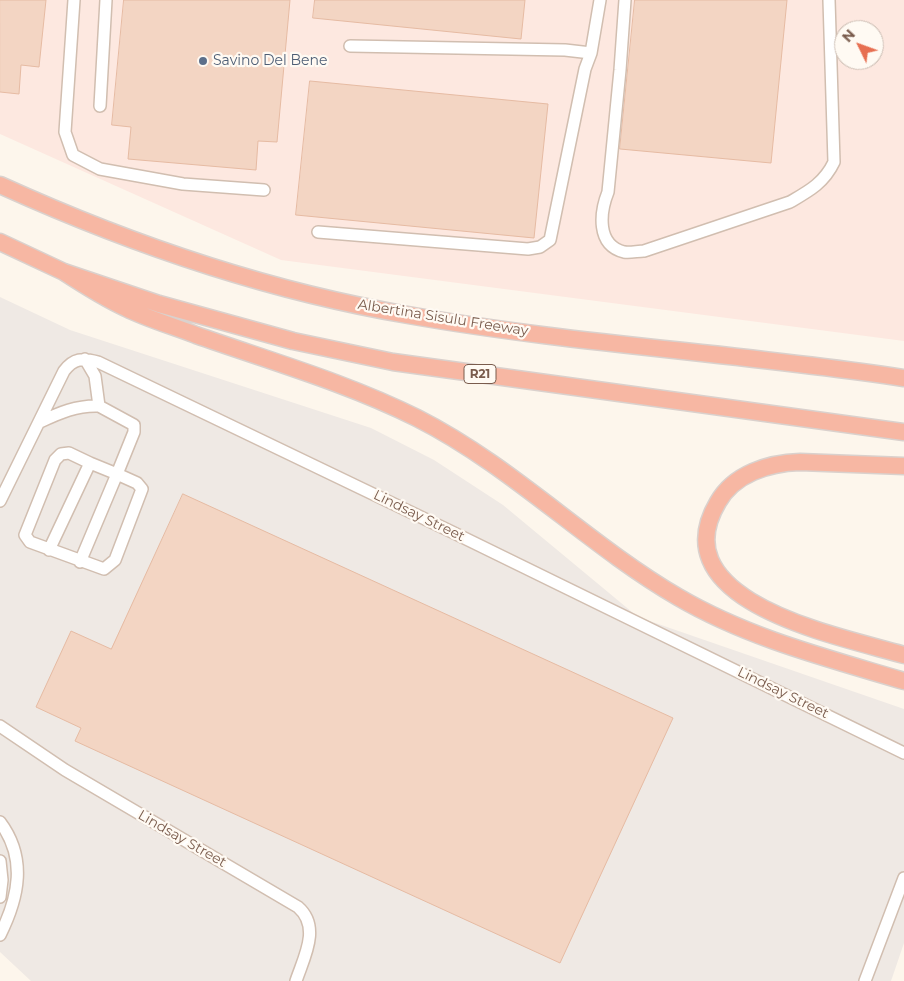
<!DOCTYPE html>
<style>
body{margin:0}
#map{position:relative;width:904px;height:981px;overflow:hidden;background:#fdf6ec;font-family:Montserrat,sans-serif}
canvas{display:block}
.north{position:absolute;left:834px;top:20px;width:50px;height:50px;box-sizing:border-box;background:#fffaf3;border:1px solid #cabbb1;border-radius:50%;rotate:312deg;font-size:14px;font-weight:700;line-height:20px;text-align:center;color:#7a5c4d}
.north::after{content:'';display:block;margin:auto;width:18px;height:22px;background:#e76f51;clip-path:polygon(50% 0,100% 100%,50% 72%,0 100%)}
</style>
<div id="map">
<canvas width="904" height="981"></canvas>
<div class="north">N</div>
</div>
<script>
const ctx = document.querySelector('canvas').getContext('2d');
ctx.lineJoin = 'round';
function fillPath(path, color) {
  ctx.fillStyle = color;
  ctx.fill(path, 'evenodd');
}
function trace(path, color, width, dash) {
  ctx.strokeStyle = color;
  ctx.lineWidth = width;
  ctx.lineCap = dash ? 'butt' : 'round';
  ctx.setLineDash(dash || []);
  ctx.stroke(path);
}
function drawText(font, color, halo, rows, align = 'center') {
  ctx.font = font + ' Montserrat,sans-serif';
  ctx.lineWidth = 4.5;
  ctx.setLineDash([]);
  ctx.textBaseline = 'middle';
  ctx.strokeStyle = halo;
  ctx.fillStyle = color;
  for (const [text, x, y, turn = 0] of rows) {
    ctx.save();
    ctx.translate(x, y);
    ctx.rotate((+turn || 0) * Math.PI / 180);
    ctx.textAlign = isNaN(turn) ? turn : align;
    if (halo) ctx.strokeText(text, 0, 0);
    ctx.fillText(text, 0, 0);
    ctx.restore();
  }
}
fillPath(new Path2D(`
 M0,0h904v341l-623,-81 -281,-126zM844,30h30v30h-30z`), '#fde8e0');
fillPath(new Path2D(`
 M0,297l70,33 301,98 63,32 69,45 135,112 266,92v234l-13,38h-860l-31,-29z`), '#efe9e4');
const building = new Path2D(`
 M0,0h46l-7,67 -18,-2 -2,29 -19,-2z
 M124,0h166l-13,142 -19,-1 -2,29 -128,-11 3,-32 -19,-2z
 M315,0h210l-4,39 -208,-21z
 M635,0h152l-16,163 -151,-14z
 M310,81l238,23 -14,134 -238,-23z
 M183,494l490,224 -113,245 -485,-222 6,-13 -45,-21 35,-76 40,18z`);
fillPath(building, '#f3d5c3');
trace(building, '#e6bba3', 1);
const minor = new Path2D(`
 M74,0l-9,132 8,23 27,14 83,15 81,6
 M625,0l-5,70 -12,122c-8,20 -12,53 16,60 6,1 14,-1 20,-1l146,-49c19,-11 34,-19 44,-40l-5,-162
 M350,46l215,4 26,3 9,-53
 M100,106l6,-106
 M318,232l210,17 12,-2 10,-7 35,-171 6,-16
 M40,422c19,-9 37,-17 59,-16l-4,-30 -10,-17
 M90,463l-21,-10 -8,1 -6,6 -30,75 5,7 74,27 11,-9 27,-71 -5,-6 -20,-9 17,-42v-7l-35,-19
 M0,501l64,-130c10,-13 18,-13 34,-9l354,170 452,221
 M49,550l41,-87 27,11 -37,88
 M0,726l65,44 233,137c23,20 6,50 -2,74
 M0,822c27,36 19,75 0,113
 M0,861l2,19 -2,17
 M865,981l39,-103`);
const highway = new Path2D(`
 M0,185c130,59 268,106 408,130 164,29 331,38 496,63
 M0,242l64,30 95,32 134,37 100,21 511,70
 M64,272c20,13 40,26 62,36 22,11 47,18 70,27 74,26 151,48 221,83 95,48 170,126 261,179 70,41 149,61 226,84
 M904,466l-104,-4c-32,1 -66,12 -82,40 -60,101 126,135 186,153`);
trace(minor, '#d1beb0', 14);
trace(highway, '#dad1cd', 19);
trace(minor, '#fff', 11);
trace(highway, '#f7b7a3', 16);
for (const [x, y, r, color] of [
 [203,61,5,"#5c6f8a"]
]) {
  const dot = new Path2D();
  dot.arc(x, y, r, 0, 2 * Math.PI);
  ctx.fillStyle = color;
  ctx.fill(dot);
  trace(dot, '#fffaf3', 2);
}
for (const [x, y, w] of [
 [480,374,32]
]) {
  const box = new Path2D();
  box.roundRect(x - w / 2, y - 9.5, w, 19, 4);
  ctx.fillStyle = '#fffaf3';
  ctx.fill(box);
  trace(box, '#7a5c4d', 1);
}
drawText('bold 12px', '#7a5c4d', null, [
 ["R21",480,374]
]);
drawText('14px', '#4e5e75', '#fffaf3', [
 ["Savino Del Bene",213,61]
], 'left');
drawText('14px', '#7a5c4d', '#fffaf3', [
 ["Albertina Sisulu Freeway",443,318,9],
 ["Lindsay Street",419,516,26],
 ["Lindsay Street",783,693,26],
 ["Lindsay Street",182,839,30]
]);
</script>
